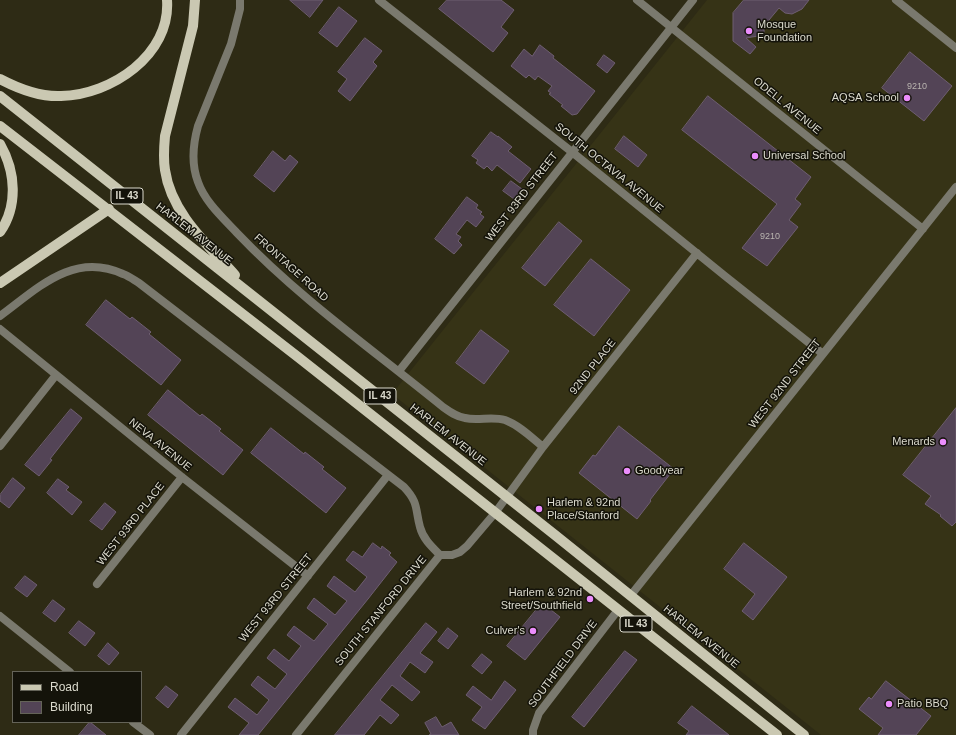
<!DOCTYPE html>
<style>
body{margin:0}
#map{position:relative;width:956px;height:735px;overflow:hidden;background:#2e2b15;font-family:Arial,sans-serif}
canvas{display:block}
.legend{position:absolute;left:12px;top:671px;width:130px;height:52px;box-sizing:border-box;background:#14130a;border:1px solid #646358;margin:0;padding:5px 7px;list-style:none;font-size:12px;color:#dbdacd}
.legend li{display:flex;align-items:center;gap:8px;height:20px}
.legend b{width:20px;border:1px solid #646358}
</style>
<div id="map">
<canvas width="956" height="735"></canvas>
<ul class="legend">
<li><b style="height:5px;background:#cac8b2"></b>Road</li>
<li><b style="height:11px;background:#534456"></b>Building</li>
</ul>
</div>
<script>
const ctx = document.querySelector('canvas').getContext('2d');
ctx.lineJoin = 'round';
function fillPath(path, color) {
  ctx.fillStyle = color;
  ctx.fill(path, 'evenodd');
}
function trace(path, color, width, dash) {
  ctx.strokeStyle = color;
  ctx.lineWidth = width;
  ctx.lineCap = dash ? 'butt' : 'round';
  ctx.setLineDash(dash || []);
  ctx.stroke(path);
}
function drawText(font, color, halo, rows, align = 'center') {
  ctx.font = font + ' Arial,sans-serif';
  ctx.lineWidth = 3;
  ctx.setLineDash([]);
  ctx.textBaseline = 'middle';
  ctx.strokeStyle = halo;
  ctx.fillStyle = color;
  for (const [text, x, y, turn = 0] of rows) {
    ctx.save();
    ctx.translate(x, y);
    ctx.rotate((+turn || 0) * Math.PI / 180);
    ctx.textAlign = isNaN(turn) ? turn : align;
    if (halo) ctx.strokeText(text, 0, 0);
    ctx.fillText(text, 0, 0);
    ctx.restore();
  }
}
fillPath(new Path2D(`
 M707,0h249v735h-135l-429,-341z`), '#363316');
const building = new Path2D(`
 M290,0h33l-13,17z
 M447,0h54l13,10 -13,17 7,6 -15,19 -54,-43z
 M744,0h65l-7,9 -10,5 -7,-1 -6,-5 -15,18v9l-18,3 10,9 -6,7 -17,-13v-28z
 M339,7l18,14 -20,26 -18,-14z
 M365,38l17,13 -9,11 4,4 -27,35 -12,-10 9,-12 -9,-7z
 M540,45l14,11 -1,2 42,33 -18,23 -5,1 -11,-9 2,-1 -14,-11 2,-1 -3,-2 4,-5 -14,-10 -3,4 -6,-5 -3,3 -15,-12 13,-17 8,7z
 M910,52l42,34 -28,35 -42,-33z
 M604,55l11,8 -8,10 -10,-8z
 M708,96l103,81 -16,22 6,5 -12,16 9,7 -31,39 -25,-18 35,-44 -95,-74z
 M491,132l7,5v-1l14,11 -4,4 23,18 -11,14 -23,-18 -5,6 -5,-5 -3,3 -8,-6 2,-3 -6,-4z
 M624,136l23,19 -9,12 -23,-18z
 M273,151l12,10 5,-6 8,7 -24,30 -20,-16z
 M511,181l11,8 -8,10 -11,-8z
 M467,197l11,8 -2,3 6,4 -2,2 4,3 -8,10 -9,-7 -11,14 5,3 -3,4 4,4 -8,9 -19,-15z
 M559,222l23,19 -37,45 -23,-18z
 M591,259l39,31 -36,46 -40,-31z
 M106,300l24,19 2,-2 19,15 -2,2 32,26 -20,25 -75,-60z
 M481,330l28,21 -25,33 -28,-21z
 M168,390l32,26 2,-2 19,15 -2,2 24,19 -20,25 -75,-60z
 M956,408v114l-4,4 -12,-10 1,-1 -16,-11 6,-8 -28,-21z
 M71,409l11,9 -32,41 2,1 -13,16 -14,-11z
 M619,426l55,43 -24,31 1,1 -14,18 -58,-46 14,-18 2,1z
 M271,428l33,26 1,-2 19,15 -2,2 24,19 -20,25 -75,-60z
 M13,478l12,10 -16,20 -9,-7v-6z
 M58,479l11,8 -3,3 16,12 -10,13 -25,-22z
 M105,503l11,9 -14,18 -12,-9z
 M373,543l8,6 1,-3 9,7 -2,2 8,7 -29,37 -110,136h-19l10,-12 -21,-16 7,-9 22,17 12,-15 -18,-15 7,-9 17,13 12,-15 -20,-16 7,-9 15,12 12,-15 -14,-11 7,-9 20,15 14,-17 -21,-16 7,-10 21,17 12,-14 -20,-15 7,-10 21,16 12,-15 -21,-17 7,-9 9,6z
 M744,543l43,34 -34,43 -11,-9 13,-17 -31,-25z
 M25,576l12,9 -10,12 -12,-9z
 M53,600l12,9 -10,13 -12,-9z
 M542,603l18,14 -35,43 -18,-14z
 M79,621l16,12 -10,13 -16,-13z
 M426,623l11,9 -17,21 13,9 -8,11 -15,-11 -10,14 20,16 -8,9 -20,-16 -12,15 19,15 -8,9 -11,-9 -16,20h-29z
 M448,628l10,8 -10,13 -10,-8z
 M108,643l11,10 -10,12 -11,-9z
 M625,651l12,9 -53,67 -12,-10z
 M482,654l10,8 -10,12 -10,-8z
 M505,681l11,9 -31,39 -13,-9 10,-13 -16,-12 7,-9 18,14z
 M886,681l45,35 -15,19h-38l5,-7 -24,-19 10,-12 2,2z
 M166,686l12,9 -10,13 -12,-10z
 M692,706l37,29h-43l3,-4 -11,-8z
 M436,717l6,10 9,-5 8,13h-30l2,-1 -6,-11z
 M90,722l16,13h-27z`);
fillPath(building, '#534456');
trace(building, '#6e5e71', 1);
trace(new Path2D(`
 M240,0v9l-9,35 -33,82c-5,18 -7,38 0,56 7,20 25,36 39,51 62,65 136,117 206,174 7,5 14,10 22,11 13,3 27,-2 40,2 14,5 27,18 38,27
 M379,0l193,152 153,124 98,78
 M637,0l286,229
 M896,0l60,48
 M0,316c37,-27 73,-65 123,-42 6,2 11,6 16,9l265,204c15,16 11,22 16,40 3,12 12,20 20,28
 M0,329l182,148 126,99
 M399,371l294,-371
 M0,446l56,-71
 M97,584l85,-107
 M631,595l325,-408
 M0,616l70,56
 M133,722l17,13
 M181,735l207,-260
 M296,735l144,-180h12l8,-3 7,-6 28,-33 48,-66 154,-194
 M533,735v-5l6,-17 79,-103`), '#7a796e', 8);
trace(new Path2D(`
 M195,0l-2,26 -28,110c-1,11 -2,22 0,34 6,43 43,75 70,105
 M0,79c19,10 39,18 61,17 50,-1 110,-41 106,-96
 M0,96l555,439 249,200
 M0,126l298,231 479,378
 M0,144c16,28 18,62 0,88
 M0,283l109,-74`), '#cac8b2', 10);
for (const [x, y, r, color] of [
 [749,31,4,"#eb8dfc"],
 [907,98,4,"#eb8dfc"],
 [755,156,4,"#eb8dfc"],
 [943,442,4,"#eb8dfc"],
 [627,471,4,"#eb8dfc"],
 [539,509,4,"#eb8dfc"],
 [590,599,4,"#eb8dfc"],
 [533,631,4,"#eb8dfc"],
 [889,704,4,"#eb8dfc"]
]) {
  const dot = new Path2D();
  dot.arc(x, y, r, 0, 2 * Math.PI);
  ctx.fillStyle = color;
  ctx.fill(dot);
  trace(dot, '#14130a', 1.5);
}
drawText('9px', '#b9b4af', null, [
 ["9210",917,87],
 ["9210",770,237]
]);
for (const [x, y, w] of [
 [127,196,32],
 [380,396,32],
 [636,624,32]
]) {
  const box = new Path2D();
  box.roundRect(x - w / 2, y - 8, w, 16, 3);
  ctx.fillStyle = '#14130a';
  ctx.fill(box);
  trace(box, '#dbdacd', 1);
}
drawText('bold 10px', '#dbdacd', null, [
 ["IL 43",127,196],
 ["IL 43",380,396],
 ["IL 43",636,624]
]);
drawText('11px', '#dbdacd', '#14130a', [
 ["Mosque",757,25],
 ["Foundation",757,38],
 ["AQSA School",899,98,"right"],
 ["Universal School",763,156],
 ["Menards",935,442,"right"],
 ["Goodyear",635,471],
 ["Harlem & 92nd",547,503],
 ["Place/Stanford",547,516],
 ["Harlem & 92nd",582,593,"right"],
 ["Street/Southfield",582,606,"right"],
 ["Culver's",525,631,"right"],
 ["Patio BBQ",897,704]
], 'left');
drawText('11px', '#dbdacd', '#14130a', [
 ["ODELL AVENUE",787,106,39],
 ["SOUTH OCTAVIA AVENUE",609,168,39],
 ["WEST 93RD STREET",522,197,-52],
 ["HARLEM AVENUE",194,234,38],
 ["FRONTAGE ROAD",291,268,42],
 ["92ND PLACE",593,367,-52],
 ["WEST 92ND STREET",785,384,-52],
 ["HARLEM AVENUE",448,435,38],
 ["NEVA AVENUE",160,445,39],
 ["WEST 93RD PLACE",131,524,-52],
 ["WEST 93RD STREET",276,598,-51],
 ["SOUTH STANFORD DRIVE",381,611,-51],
 ["HARLEM AVENUE",701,637,39],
 ["SOUTHFIELD DRIVE",563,664,-53]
]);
</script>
